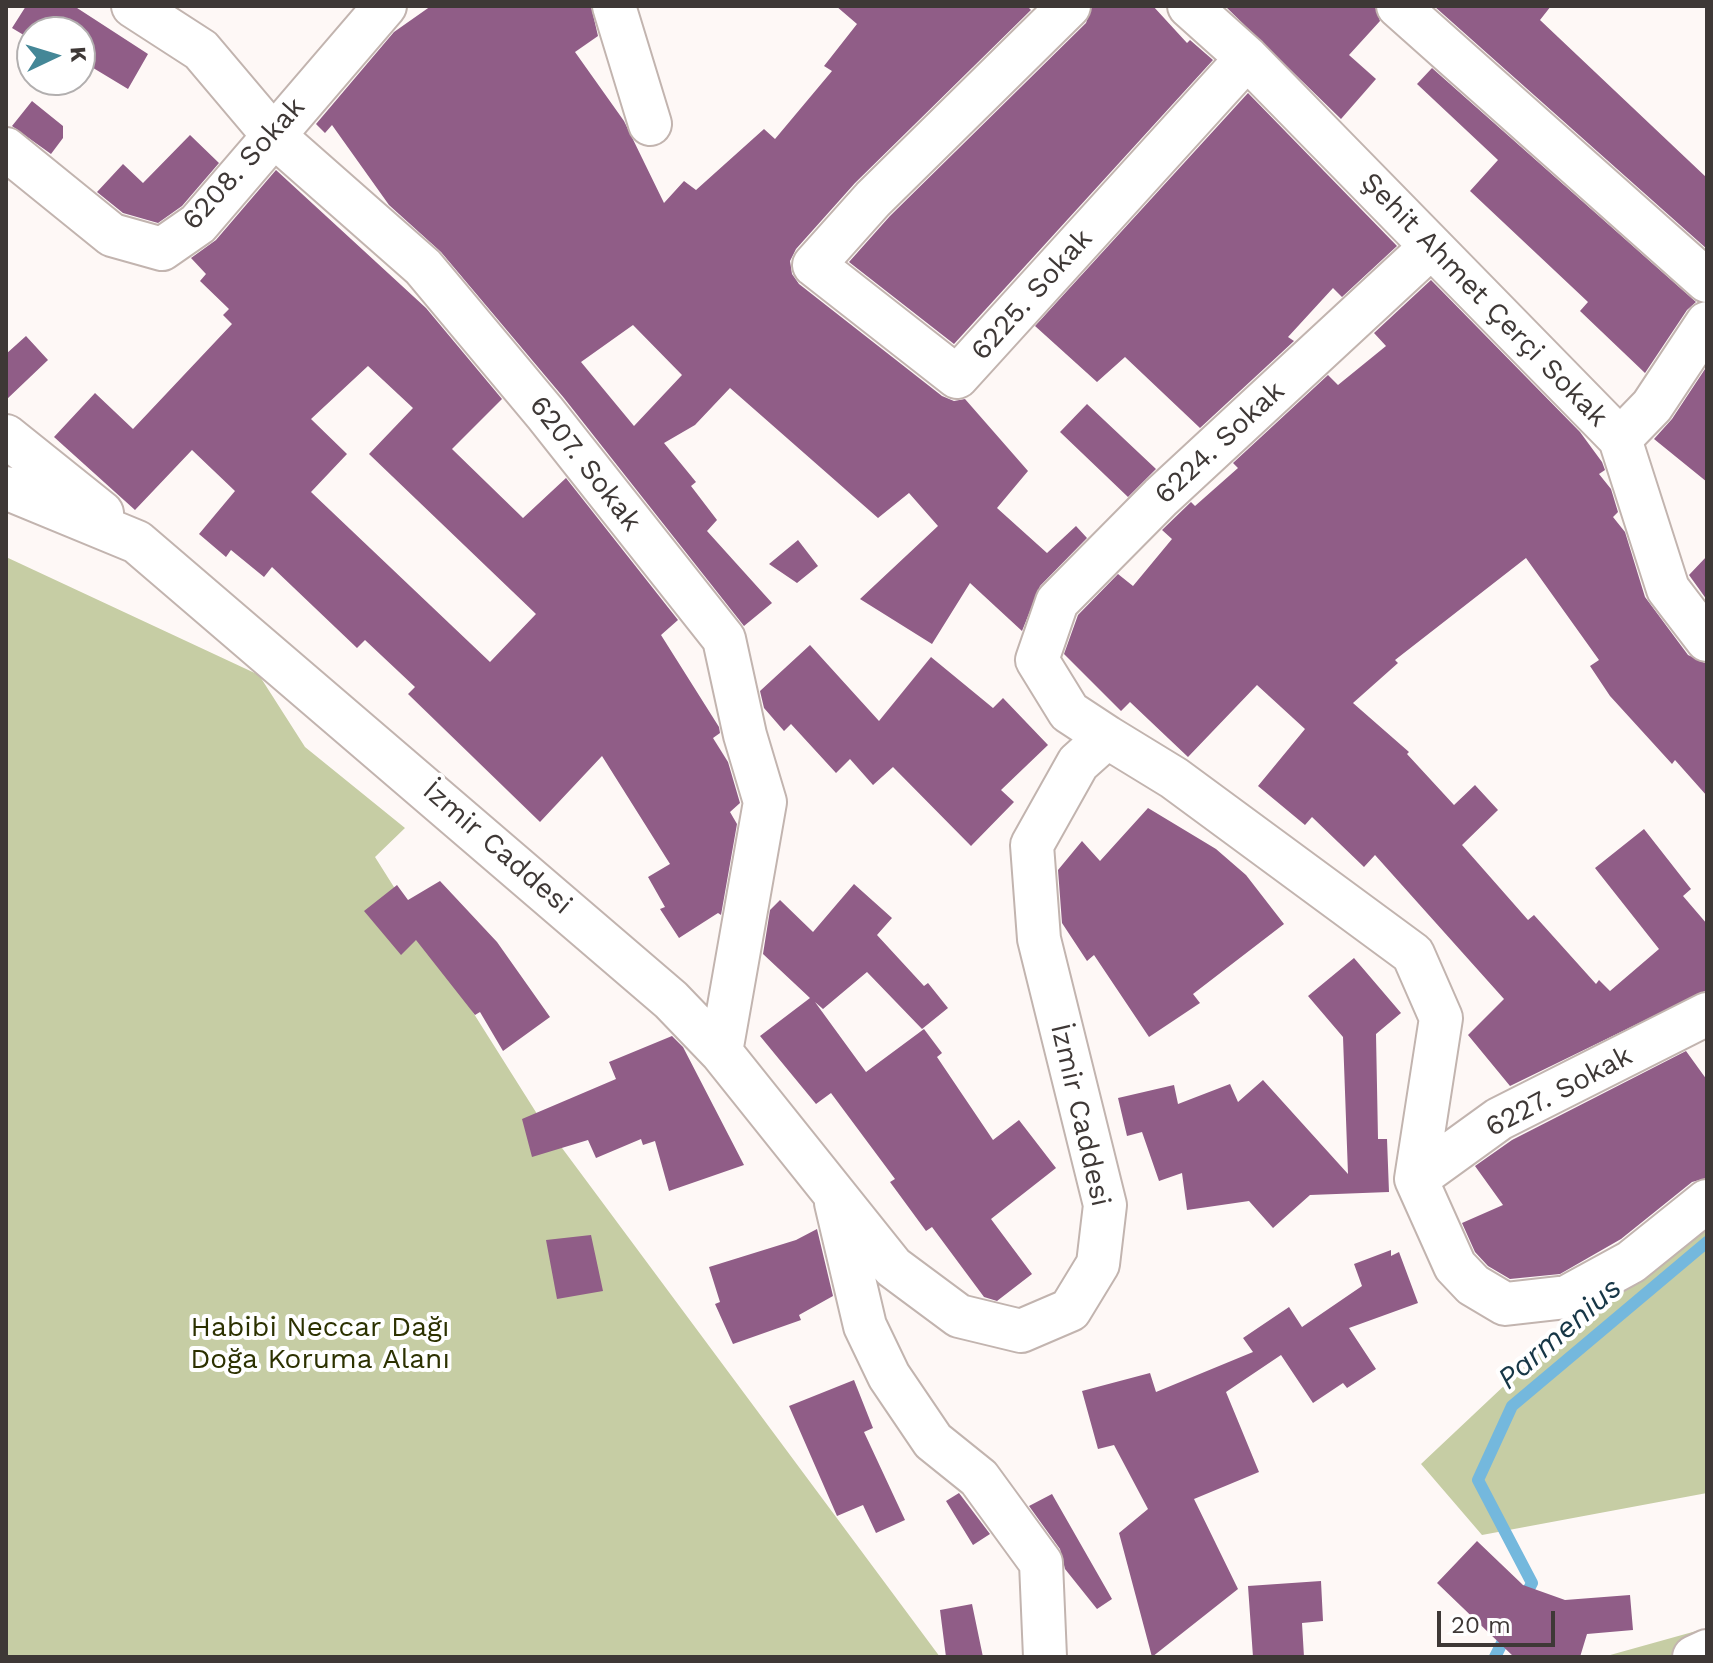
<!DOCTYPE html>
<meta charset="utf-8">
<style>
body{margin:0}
#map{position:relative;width:1713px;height:1663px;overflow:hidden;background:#fef8f6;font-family:"Work Sans",sans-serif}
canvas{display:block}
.frame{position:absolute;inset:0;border:8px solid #3e3836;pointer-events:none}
.north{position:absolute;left:16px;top:16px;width:80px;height:80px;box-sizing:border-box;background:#fff;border:2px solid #b2afaf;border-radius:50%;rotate:86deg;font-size:22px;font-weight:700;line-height:32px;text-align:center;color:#3e3836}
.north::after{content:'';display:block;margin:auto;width:28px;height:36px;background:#448797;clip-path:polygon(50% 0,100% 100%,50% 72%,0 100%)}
.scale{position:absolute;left:1437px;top:1611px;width:118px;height:36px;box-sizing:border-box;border:4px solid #3e3836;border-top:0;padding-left:10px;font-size:24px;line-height:28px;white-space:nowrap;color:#3e3836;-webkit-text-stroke:6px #fff;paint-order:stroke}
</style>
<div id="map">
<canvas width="1713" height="1663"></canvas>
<div class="frame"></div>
<div class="north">K</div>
<div class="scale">20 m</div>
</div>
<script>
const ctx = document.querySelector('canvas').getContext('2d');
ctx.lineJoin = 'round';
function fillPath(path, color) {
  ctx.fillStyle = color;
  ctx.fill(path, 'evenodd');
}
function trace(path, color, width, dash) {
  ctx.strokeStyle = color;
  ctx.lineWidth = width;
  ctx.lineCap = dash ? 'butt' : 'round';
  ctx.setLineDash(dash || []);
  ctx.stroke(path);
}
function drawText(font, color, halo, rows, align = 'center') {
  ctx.font = font + ' "Work Sans",sans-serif';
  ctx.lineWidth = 8;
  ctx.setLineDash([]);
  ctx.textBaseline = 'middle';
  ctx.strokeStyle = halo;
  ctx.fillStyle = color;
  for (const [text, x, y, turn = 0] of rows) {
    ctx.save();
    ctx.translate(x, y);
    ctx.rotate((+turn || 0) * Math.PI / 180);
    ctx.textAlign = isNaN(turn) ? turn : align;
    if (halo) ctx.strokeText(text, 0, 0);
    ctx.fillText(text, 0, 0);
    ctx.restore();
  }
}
fillPath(new Path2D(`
 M6,557l253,118 46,72 100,81 -30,29 164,260 401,540h-934z
 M1707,1209v284l-225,42 -61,-71 189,-178z
 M1707,1628v29h-104z`), '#c6cda4');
trace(new Path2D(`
 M1523,1600l9,-17 -54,-103 34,-74 195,-164
 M1495,1657l13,-26`), '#74b8dd', 12);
fillPath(new Path2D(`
 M26,6h48l74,48 -20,35 -48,-29v-28h-48v8l-20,-12z
 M431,6h160l7,30 -23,16 49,69 40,82 20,-22 12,9 68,-61 11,10 57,-68 -8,-5 33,-42 -21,-18h191l4,4 -176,173 -59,66 -6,12 2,13 7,10 143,112 12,5 11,-2 63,72 -31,37 50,45 29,-27 11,12 -47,48 -18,45 -52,-48 -38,61 -72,-45 78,-73 -29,-33 -31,25 -148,-130 -35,37 -31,18 32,39 -5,4 26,34 -10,11 65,72 -28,23 -180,-228 -123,-146 -52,-47 -57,-80 -7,8 -9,-9 78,-92zM633,325l49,50 -48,51 -53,-64z
 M1092,6h61l34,37 3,-3 23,20 -259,284 -105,-82 41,-46 196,-193z
 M1225,6h150l5,15 -31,34 27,24 -35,40z
 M1434,6h117l-11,14 167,158v71z
 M1432,68l264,234 -9,8 -42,63 -65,-62 8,-9 -118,-111 28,-31 -81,-76z
 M1248,93l149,153 -55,51 -9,-9 -45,49 6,4 -94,87 -75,-71 -28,25 -62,-56z
 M32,101l31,25v12l-12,16 -39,-28z
 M190,135l29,28 -37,43 -24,17 -35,-10 -26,-21 26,-28 20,19z
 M276,170l150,138 76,91 -50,50 71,69 43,-40 112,142 -17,15 58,92 1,6 -7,5 15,24 12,41 -10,9 7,12 -16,91 -3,-2 -39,25 -19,-29 5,-2 -17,-30 22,-13 -68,-108 -62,66 -132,-128 7,-7 -50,-47 -8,8 -85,-81 -8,10 -33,-27 -5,7 -27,-23 36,-43 -43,-41 -57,60 -81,-73 41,-44 38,36 99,-105 -9,-9 6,-6 -29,-28 6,-7 -15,-16 25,-18zM368,366l45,42 -44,46 167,160 -46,48 -179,-170 36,-38 -36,-35z
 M1431,280l149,152 22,30 3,8 -6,4 12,15 7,23 -5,5 12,15 20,65 43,58 19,9v132l-32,-36 -3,4 -62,-68 -20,-30 9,-6 -73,-102 -131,102 3,3 -45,40 56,49 -2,2 47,51 21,-20 23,25 -36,35 66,75 6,-5 62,69 3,-4 11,11 49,-42 -64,-81 49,-39 47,60 -8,7 24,28v66l-197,96 -42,-51 36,-36 -129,-144 -11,12 -52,-50 -7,8 -47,-39 47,-57 -48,-44 -69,72 -58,-55 -9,9 -57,-57 14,-39 40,-41 15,12 39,-47 -10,-9 29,-28 4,4 43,-38 -5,-5 95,-88 10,10 48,-39 -12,-13z
 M26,336l22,24 -42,40v-46z
 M1707,366v116l-53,-43 18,-20z
 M1087,404l69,65 -28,28 -68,-65z
 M798,540l20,26 -21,17 -28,-19z
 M1707,556v44l-18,-25z
 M810,645l69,76 52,-64 62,51 10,-10 45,47 -47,45 13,12 -43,44 -78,-79 -20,18 -23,-26 -14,14 -45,-49 -7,7 -20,-23 -4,-17z
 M1148,808l68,41 30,26 38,49 -91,70 7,9 -51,34 -55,-82 -7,6 -25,-38 -4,-53 24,-29 18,20z
 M440,881l57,61 53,75 -47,34 -23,-39 -5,3 -59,-75 -15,15 -37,-44 33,-26 11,15z
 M854,884l38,34 -15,17 47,51 4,-3 20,25 -26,21 -55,-57 -44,37 -8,-7 51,70 58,-43 18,24 -5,4 56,83 26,-20 37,48 -65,51 41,55 -35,27 -13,-4 -52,-70 -6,4 -36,-49 5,-3 -64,-86 -15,11 -56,-68 50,-38 -47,-44 7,-44 10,-10 33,32z
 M1354,958l47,55 -25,21 2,105h9l2,53 -79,3 -37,33 -24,-27 -62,9 -5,-37 -23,8 -17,-49 -15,4 -9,-38 56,-13 4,19 52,-20 8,18 25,-22 85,94 -5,-137 -35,-41z
 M672,1036l11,11 61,118 -75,26 -14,-50 -12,4 -2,-6 -45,19 -8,-18 -56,17 -10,-38 94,-40 -7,-17z
 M1686,1051l21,29v98l-15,4 -71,57 -61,35 -50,5 -22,-13 -13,-14 -13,-29 41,-18 -28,-39 37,-26z
 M817,1229l16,67 -34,19 2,5 -68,24 -18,-40 5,-2 -11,-35 87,-27z
 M591,1235l12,56 -46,8 -11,-59z
 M1391,1250v6l8,-4 19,51 -69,25 27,41 -29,19 -4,-5 -30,20 -32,-48 -55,37 33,80 -65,27 44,90 -86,68 -33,-124 29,-24 -34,-64 -16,4 -16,-58 68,-18 6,19 97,-40 -10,-14 46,-31 13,20 60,-41 -8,-22z
 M854,1380l19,48 -9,4 41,88 -29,13 -13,-28 -26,11 -48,-110z
 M959,1493l31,41 -17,11 -27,-44z
 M1052,1494l60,105 -15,10 -32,-40 -5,-20 -31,-43z
 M1477,1541l46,44 42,15 65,-5 3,35 -46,4 -7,23h-66l-77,-74z
 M1321,1581l2,40 -21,2 2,34h-51l-5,-71z
 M972,1604l11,53h-37l-6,-47z`), '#905d87');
const minor = new Path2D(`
 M133,6l68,44 71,84 151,133 122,146 179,226 21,96 20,67 -44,250
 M614,6l36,118
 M1069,6l-196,193 -59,66 143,112 290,-319
 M1189,6l58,52 373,381 48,150 39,51
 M1398,6l309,275
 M6,149l106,86 50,14 36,-25 187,-218
 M6,436l96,77
 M1620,439l32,-33 55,-83
 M6,488l131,54 534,458 50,52 172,215 66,49 62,15 49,-21 28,-46 7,-59 -66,-266 -7,-94 46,-82 29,-26 67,41 239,176 28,64 -25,161 39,87 18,19 32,19 62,-7 64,-35 76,-61
 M1107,737l-38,-25 -32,-52 20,-58 104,-105 270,-250
 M1416,1179l83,-60 208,-105
 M836,1203l29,123 24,50 44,65 46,37 62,85 4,94
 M1694,1657l13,-6`);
trace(minor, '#c2b4af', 46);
trace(minor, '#fff', 42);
drawText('28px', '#3e3836', '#fff', [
 ["6208. Sokak",244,164,-48],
 ["6225. Sokak",1032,295,-48],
 ["Şehit Ahmet Çerçi Sokak",1484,300,46],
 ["6224. Sokak",1220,443,-43],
 ["6207. Sokak",585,464,52],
 ["İzmir Caddesi",497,848,41],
 ["6227. Sokak",1559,1092,-28],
 ["İzmir Caddesi",1080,1115,77]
]);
drawText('28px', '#2c3100', '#fff', [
 ["Habibi Neccar Dağı",320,1328],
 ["Doğa Koruma Alanı",320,1360]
]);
drawText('italic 30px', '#163646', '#fff', [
 ["Parmenius",1560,1334,-41]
]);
</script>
